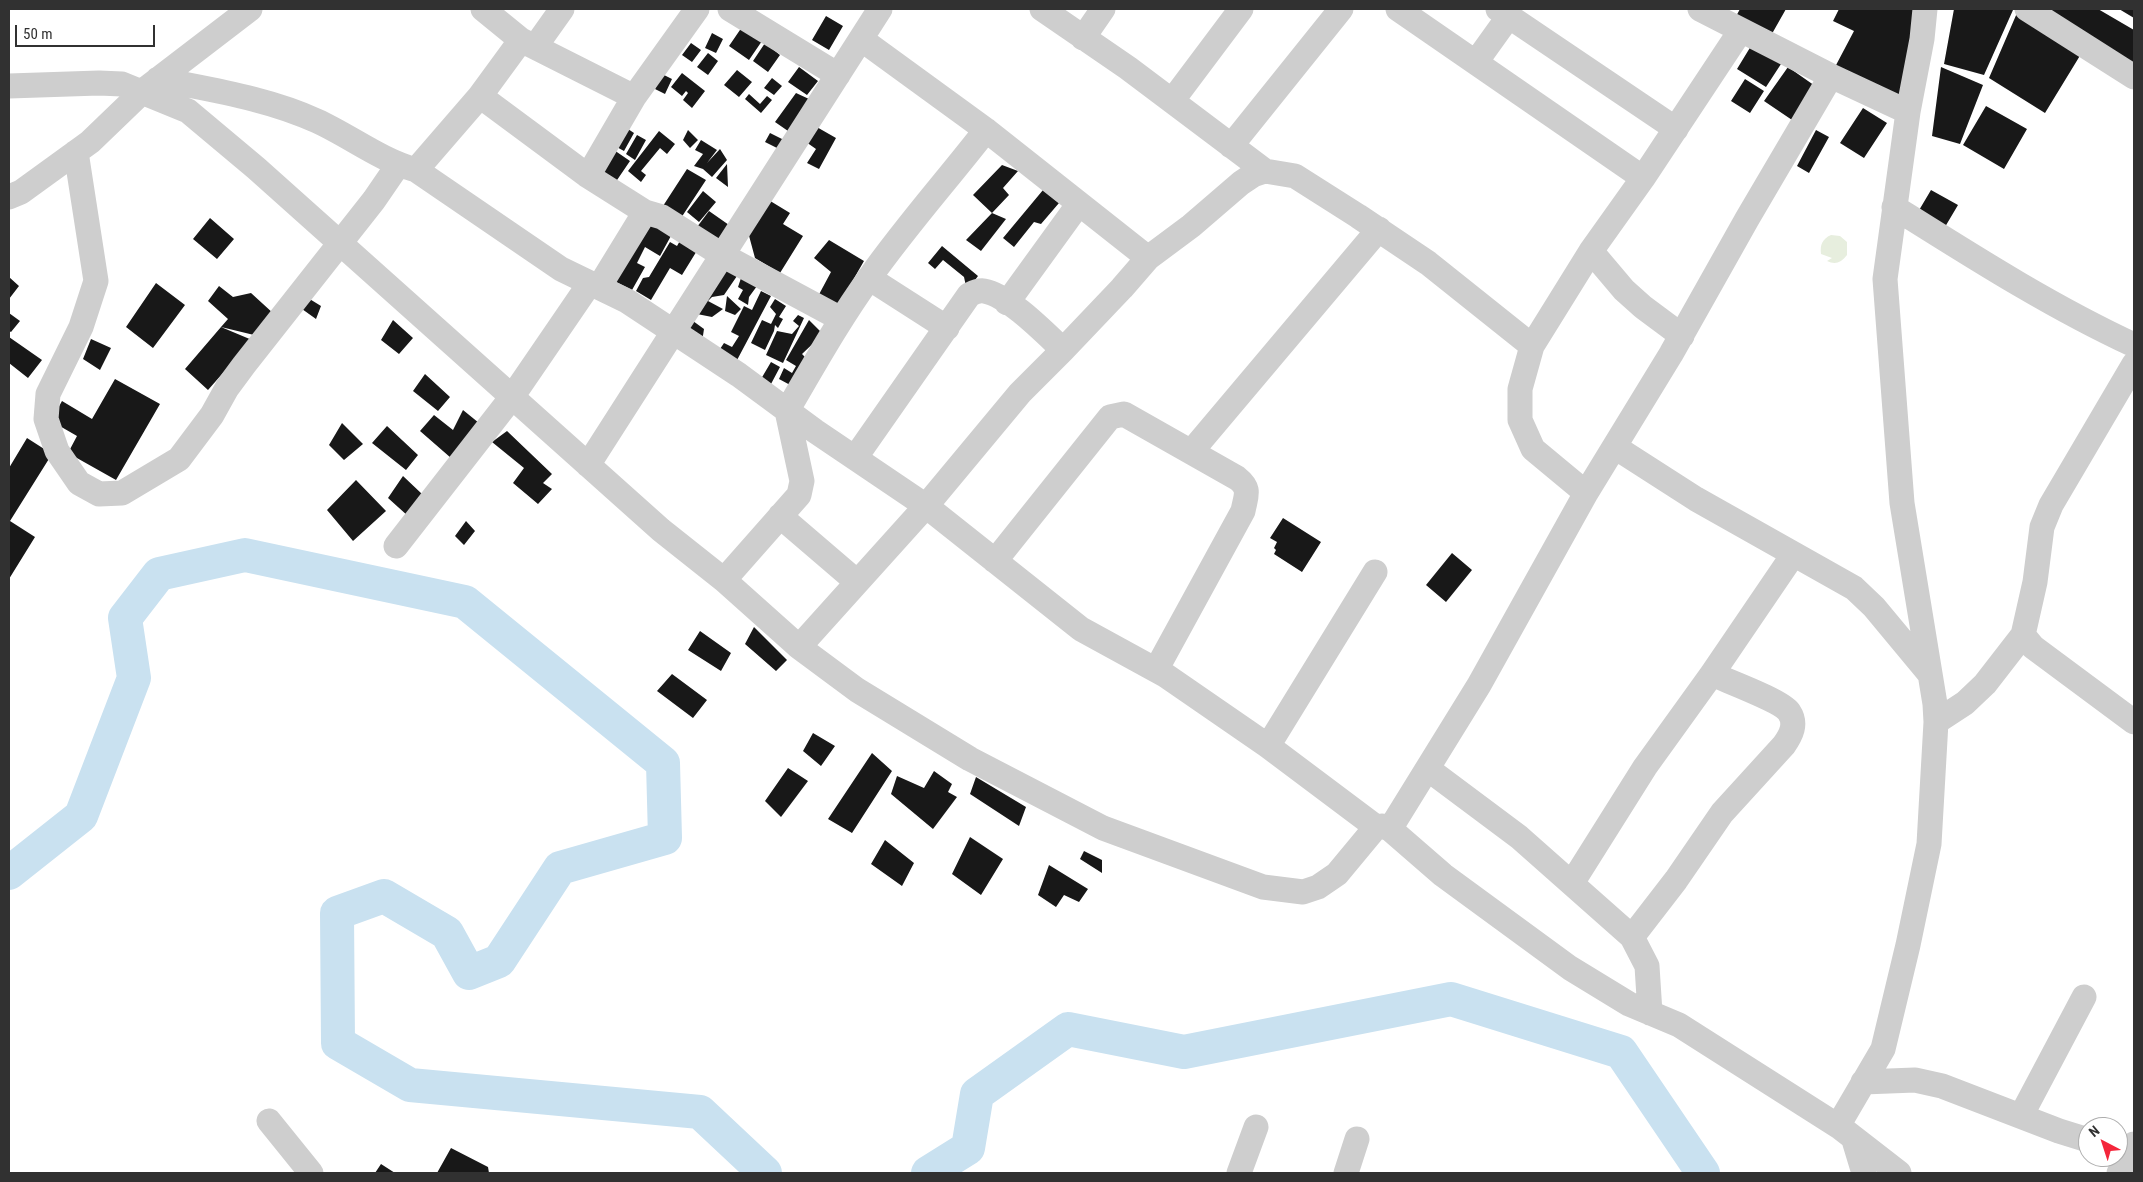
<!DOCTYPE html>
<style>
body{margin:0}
#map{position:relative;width:2143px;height:1182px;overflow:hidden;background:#fff;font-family:"Roboto Condensed",sans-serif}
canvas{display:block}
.frame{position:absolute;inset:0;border:10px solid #313131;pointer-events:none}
.north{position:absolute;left:2078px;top:1117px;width:50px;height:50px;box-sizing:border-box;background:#fff;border:1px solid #adadad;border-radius:50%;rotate:320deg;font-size:14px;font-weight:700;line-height:20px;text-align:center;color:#313131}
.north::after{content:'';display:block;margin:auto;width:18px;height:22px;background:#f4263b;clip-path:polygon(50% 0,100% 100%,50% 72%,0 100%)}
.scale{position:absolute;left:15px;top:25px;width:140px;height:22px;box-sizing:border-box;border:2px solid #313131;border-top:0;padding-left:6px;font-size:15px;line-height:18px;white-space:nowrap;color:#313131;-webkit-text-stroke:4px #fff;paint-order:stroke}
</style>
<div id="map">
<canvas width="2143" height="1182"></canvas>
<div class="frame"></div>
<div class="north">N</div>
<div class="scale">50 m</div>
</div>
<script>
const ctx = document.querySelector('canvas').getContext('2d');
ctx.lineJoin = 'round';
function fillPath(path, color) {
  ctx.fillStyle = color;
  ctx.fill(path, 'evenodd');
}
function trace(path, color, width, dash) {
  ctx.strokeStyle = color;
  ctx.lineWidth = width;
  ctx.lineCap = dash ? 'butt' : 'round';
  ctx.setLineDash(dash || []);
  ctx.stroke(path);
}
fillPath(new Path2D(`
 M1831,235l9,1 7,6v13c-6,8 -12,10 -20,6l5,-3 -11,-4c-1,-9 1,-15 10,-19z`), '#e7eede');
trace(new Path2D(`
 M9,873l72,-57 53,-138 -9,-60 34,-44 86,-19 220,47 198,161 2,75 -105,30 -61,93 -30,12 -22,-40 -63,-37 -47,17 1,130 72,42 290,27 65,61
 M928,1173l40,-25 9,-54 91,-65 116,23 267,-53 170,53 82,121`), '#c9e1f0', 34);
fillPath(new Path2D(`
 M1740,9h46l-17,30 -35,-19z
 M1839,9h78l-15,92 -67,-34 19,-36 -21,-10z
 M1954,9h56l3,1 -29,65 -40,-11z
 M2051,9h47l36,21v37l-87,-52z
 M2119,9h15v9z
 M2017,13l64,41 -36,59 -56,-35z
 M826,16l17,10 -14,24 -17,-10z
 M742,27l20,14 -13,19 -20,-14z
 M712,33l11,6 -7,14 -11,-5z
 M691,43l10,7 -9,12 -10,-7z
 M765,43l15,12 -12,17 -15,-11z
 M1751,46l30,18 -15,23 -29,-18z
 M708,53l10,8 -10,14 -11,-8z
 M799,67l19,14 -11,14 -19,-13z
 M1788,67l30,21 -23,34 -31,-21z
 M1941,67l42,18 -23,59 -28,-8z
 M737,70l15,12 -13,15 -15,-12z
 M682,73l23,18 -13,17 -9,-8 5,-7 -2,-2 -4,5 -11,-9z
 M662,74l10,5 -7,15 -10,-5z
 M772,78l10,8 -8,9 -10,-7z
 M1745,79l19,12 -14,22 -19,-12z
 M796,93l13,6 -21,32 -13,-9z
 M749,94l11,10 7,-8 5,4 -11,13 -16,-14z
 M1986,106l41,23 -23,40 -41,-24z
 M1863,108l24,15 -23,35 -24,-15z
 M622,125l12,8 -10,18 -11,-6z
 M815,126l21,12 -17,31 -12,-6 9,-14 -10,-7z
 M688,130l10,10 -8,8 -7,-8z
 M1816,130l13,7 -20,36 -12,-7z
 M659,131l16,13 -8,10 -7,-6 -19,23 5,4 -5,7 -13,-11z
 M770,133l16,8 -5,9 -16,-8z
 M637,135l9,5 -11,20 -9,-6z
 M701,140l16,10 -10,13 13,-14 7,11 -15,17 -9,-8 -9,-3 9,-12 -8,-4z
 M611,148l19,13 -15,22 -19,-13z
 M727,164l1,23 -12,-9z
 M1002,165l16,6 -15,17 6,7 -17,18 -19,-18z
 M687,169l19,11 -25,38 -18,-12z
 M1043,190l16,13 -18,21 -7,-2 -20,25 -11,-9z
 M1931,190l27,15 -16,27 -27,-15z
 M703,191l13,11 -17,20 -12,-10z
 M767,199l23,14 -7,11 20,12 -23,37 -25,-15 -7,-26z
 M709,211l20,14 -12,16 -20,-14z
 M992,213l14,6 -25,32 -15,-11z
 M210,218l24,21 -17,20 -24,-20z
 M648,222l24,12 -12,22 -15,-9 -8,16 8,4 -13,23 -16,-8z
 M681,239l17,10 -16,26 -12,-7 -19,32 -15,-9 7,-13 6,-1 21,-35 7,4z
 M829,240l35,21 -30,52 -18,-13 15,-28 -17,-14z
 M942,246l36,30 -11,15 -3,-14 -21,-17 -8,9 -7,-6z
 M723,267l14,9 -13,19 -12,2 -4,4 15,8 -11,8 -15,-3 -4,7 11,8 -2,13 -20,-13z
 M742,275l15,11 -8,11 -1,8 -10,-6 5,-9 -5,-3z
 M9,277l10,9 -10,13z
 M156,283l29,22 -32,43 -27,-21z
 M219,286l14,11 18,-4 23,21 -20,21 -33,-8 31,13 -44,50 -23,-21 36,-42 7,-8 -20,-18z
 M761,291l10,5 -35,66 -16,-13 4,-6 8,4 7,-11 -8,-4 13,-26 8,4z
 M727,296l14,13 -6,6 -10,-4z
 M308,298l13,8 -5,13 -14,-10z
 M775,299l11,7 -7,11 4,2 -5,9 -3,-3 -1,6 -9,19 -14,-7 11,-23 9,4 5,-10 -6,-7z
 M9,313l11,8 -9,11 -2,-1z
 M798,315l6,3 -21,45 -17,-8 11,-24 15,3 7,-8 -6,-5z
 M393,320l20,18 -14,16 -18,-14z
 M809,320l14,14 -21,20 5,5 -15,27 -13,-7 5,-11 8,5 4,-7 -10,-6z
 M9,337l33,23 -14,18 -19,-15z
 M91,339l20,9 -11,22 -17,-11z
 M771,362l9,5 -9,17 -10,-5z
 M425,374l25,23 -12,14 -25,-20z
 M115,379l45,25 -44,76 -48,-27 9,-17 -26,-15 11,-20 30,18z
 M463,410l16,13 -28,35 -31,-27 14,-16 19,15z
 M342,423l21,21 -19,16 -15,-15z
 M387,426l31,29 -12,15 -34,-27z
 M507,431l45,43 -9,9 9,6 -14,15 -25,-21 11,-15 -32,-26z
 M27,438l25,16 -42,67 25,16 -26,42v-111z
 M403,476l19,18 -14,22 -20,-18z
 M356,480l30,31 -33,30 -26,-31z
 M1283,518l38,24 -19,30 -28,-18 2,-4 -2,-2 3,-6 -7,-4z
 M466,521l9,10 -11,14 -9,-9z
 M1452,553l20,17 -26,32 -20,-17z
 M754,627l33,33 -11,11 -31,-27z
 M700,631l31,22 -10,18 -33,-21z
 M672,674l35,26 -14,18 -36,-27z
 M813,733l22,13 -14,20 -18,-15z
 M872,753l20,18 -40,62 -24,-14z
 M788,768l20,13 -27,36 -16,-16z
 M934,771l18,13 -4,8 9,5 -24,32 -42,-35 6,-18 27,12z
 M976,777l50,30 -7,19 -49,-32z
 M970,837l33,22 -22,36 -29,-21z
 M885,840l29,23 -12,23 -31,-22z
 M1084,851l18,9v13l-22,-14z
 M1049,865l39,24 -9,13 -15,-7 -8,12 -18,-12z
 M451,1148l37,19 1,6h-52z
 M381,1164l14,9h-20z`), '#181818');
trace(new Path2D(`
 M730,9l108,66
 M1042,9l86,59 137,103
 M1398,9l245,169
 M1498,9l178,120
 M1700,9l131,67 77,36
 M2027,9l107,68
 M1083,38l20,-29
 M861,39l125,91 162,128
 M521,40l113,57
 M535,47l27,-38
 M1476,62l33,-46
 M158,79c53,11 109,19 159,42 33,15 63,39 99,49l145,99 66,32 112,74 76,56 111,75 155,123 84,46 103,71 108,81 6,-1 8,3 53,46 127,93 59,36 50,21 162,103 58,45
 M9,86l90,-3 23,1 66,27 68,57 405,362 63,50 75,67 58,43 113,69 133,69 160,59 40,5 15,-5 19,-13 39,-47
 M480,96l108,80 57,36 17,5 60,38 119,64
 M1172,101l69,-92
 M1231,146l110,-137
 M76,152l20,129 -15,46 -33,67 -2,25 11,32 22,32 20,11 23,-1 57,-34 33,-44 15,-27 17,-23 130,-165 24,-35
 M416,170l64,-74 41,-56 -38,-31
 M588,176l46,-79 63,-88
 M9,197l12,-5 69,-50 53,-51 107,-82
 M1894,207c78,49 156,99 240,138
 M1591,251l33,39 19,17 39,29
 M869,278l78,50
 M599,287l46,-75
 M1007,303l71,-98
 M1063,350l59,-62 26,-30 43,-32 50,-43 12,-8 12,-4 30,5 63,40 70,47 104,83
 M1615,447l81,52 158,89 20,19 54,65
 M1191,452l188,-223
 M588,465l292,-456
 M1586,493l-53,-44 -13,-29v-31l12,-43 59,-95 52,-73 98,-148
 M780,516l77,66
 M396,546l116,-149 78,-114
 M995,561l115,-144 14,-3 113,64c14,11 9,17 6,33l-87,159
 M724,580l75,-85 3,-14 -15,-70c27,-46 52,-91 83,-134 36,-51 78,-98 116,-147
 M2023,635l10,12 101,75
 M799,647l127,-141 94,-113 43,-43c-18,-17 -55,-55 -79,-59 -6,-1 -11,2 -15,4l-114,163
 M1936,722l29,-19 20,-19 38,-49 12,-53 7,-55 9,-22 83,-141
 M1268,746l107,-174
 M1428,769l91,68 113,100 15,29 3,47
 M1390,829l89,-144 107,-192 85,-139 76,-135 84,-143
 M1572,883l73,-116 67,-93 81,-119
 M1632,937l44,-57 46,-67 62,-68c7,-10 13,-21 5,-33 -7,-11 -62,-31 -77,-38
 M1863,1082l52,-2 27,6 117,45 29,9
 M2021,1116l63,-119
 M269,1121l42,52
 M1841,1128l1,-9 41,-70 25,-104 21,-101 7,-122 -1,-18 -33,-201 -17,-224 23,-167 14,-73 3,-30
 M1854,1140l10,33
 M1239,1173l17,-46
 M1346,1173l11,-34
 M2119,1173l15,-29`), '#cecece', 25);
</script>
